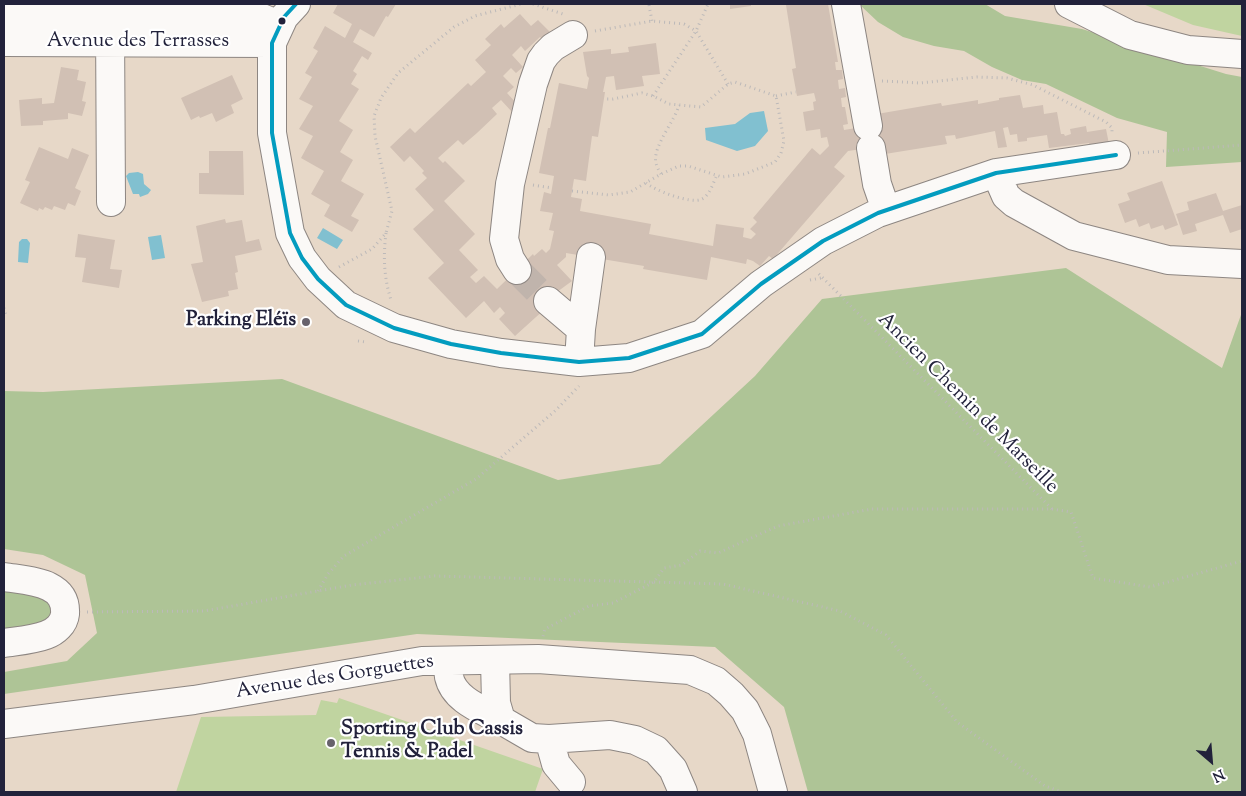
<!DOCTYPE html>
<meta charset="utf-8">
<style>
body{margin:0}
#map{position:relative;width:1246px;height:796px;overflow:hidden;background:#e7d8c8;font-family:"Sorts Mill Goudy",serif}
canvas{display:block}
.frame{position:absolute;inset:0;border:5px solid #22223b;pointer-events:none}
.north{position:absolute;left:1186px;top:736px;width:50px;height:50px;-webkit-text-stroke:4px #fff;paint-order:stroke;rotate:153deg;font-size:14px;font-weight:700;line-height:20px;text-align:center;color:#22223b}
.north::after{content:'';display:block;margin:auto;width:18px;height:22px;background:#22223b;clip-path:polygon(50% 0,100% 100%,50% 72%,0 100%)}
</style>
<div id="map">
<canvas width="1246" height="796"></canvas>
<div class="frame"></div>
<div class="north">N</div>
</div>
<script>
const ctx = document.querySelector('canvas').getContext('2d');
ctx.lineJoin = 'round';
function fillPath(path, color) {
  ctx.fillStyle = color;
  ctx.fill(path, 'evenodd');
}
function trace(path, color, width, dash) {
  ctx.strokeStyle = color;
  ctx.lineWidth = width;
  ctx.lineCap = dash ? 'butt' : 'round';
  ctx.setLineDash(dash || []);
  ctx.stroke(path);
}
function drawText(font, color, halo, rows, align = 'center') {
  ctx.font = font + ' "Sorts Mill Goudy",serif';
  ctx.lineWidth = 4.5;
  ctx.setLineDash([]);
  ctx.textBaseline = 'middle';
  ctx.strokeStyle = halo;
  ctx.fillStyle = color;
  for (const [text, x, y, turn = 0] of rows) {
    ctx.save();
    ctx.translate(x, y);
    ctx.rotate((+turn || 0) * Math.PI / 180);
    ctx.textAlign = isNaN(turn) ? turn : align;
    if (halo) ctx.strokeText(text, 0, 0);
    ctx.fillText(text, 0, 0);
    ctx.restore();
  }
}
fillPath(new Path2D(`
 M1143,4h99v32l-49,-11z
 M339,698l204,71 -8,23h-359l25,-75 115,-2 5,-15 16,3z`), '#c0d4a0');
fillPath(new Path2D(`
 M859,4h126l20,12 77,13 144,45 16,3v85l-76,5 1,-35 -50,-14 -71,-34 -24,-4 -30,-13 -28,-16 -30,-5 -31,-9 -25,-15z
 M1066,268l156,100 20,-56v480h-434l-24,-85 -69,-60 -298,-13 -413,60v-22l63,-11 30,-28 -12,-58 -42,-20 -39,-6v-158l39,1 239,-13 276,101 102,-16 95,-88 67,-77z
 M4,589l39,6 9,11 -1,11 -9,7 -38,7z`), '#aec496');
fillPath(new Path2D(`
 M764,111l4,20 -13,15 -18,5 -31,-11 -1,-12 30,-4 15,-11z
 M138,172l5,2 1,10 7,6 -3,4 -8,3 -1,-3h-6l-7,-18 3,-3z
 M323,228l20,12 -6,9 -20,-11z
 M161,235l4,23 -13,2 -4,-23z
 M22,239h5l3,4 -2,20 -10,-1 1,-20z`), '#81c0d0');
fillPath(new Path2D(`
 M338,4h58l-8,13 -2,-1 -12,21 -14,-8 -7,13 19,11 -4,7 -6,-4 -9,15 4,3 -6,10 8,5 -20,32 14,9 -13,22 13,8 -12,21 23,13 -13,22 8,4 -7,12 -28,-16 6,-11 -19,-11 13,-23 -23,-13 12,-22 -14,-7 14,-23 -14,-7 13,-22 -7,-4 13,-22 -5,-3 12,-22 20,12 7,-14 -19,-11z
 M730,4h21v2l-21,3z
 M791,4h37l10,58h-3l1,8h6l1,9 -5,1 1,9 6,-1 1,9 -5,1 1,9h3l3,17 -5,1 1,5 24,-4 9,-12 64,-11 1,3 36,-6v4l21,-4v-2l21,-3 3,13 20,-3 1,9 13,-2 4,22h3l1,2 6,-2 -1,-5 16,-3 1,6 19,-3 3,15 -19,3 -1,-4 -40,5 -2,-13 -20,3v3l-9,1 -1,-8 -7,1 -2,-8 -5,1 4,19 -9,1 -3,-17 -39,8 -1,-4 -10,1 2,8 -62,10 -2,-8 -35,5 -14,16 11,9 -72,83 -4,-3 -9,10 -7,-5 -6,-2 -1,5 -35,-7 -4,23 -64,-11 1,-3 -78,-13v4l-9,8 15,16 -15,11 -11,16 -31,28 -16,-17 6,-6 -5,-6 -6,6 -10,-12 -18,17 -38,-40 16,-15 -31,-34 21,-19 -19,-21 12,-11 -5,-5 2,-2 -14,-15 -6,6 -14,-15 20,-19 5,5 53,-50 3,3 15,-14 -11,-12 16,-15 -6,-6 16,-15 3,4 16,-14 11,12 7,-6 12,12 -8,7 -2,-2 -15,14 -4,-5 -9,9 11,12 -7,6 -5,-5 -8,8 11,11 -7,6 11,12 -6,7 -11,-12 -9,8 5,6 -20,19 -14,12 -5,-5 -20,18 5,5 2,-2 20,20 -21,20 31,33 -16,16 19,20 -8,7 6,6 8,-7 13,13 36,-35 1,2 8,-7 4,4 4,-4 4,-18 -5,-1 4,-17 -13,-2 4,-19 7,2 3,-18 -15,-3 9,-45h2l9,-45 28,6 2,-11 -2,-2 -4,-24 28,-3v5l18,-2 -1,-5 28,-4 4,31 -18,2 2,10 -28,4 -2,-14 -8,1 -3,15h2l-7,45 -6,-1 -6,45 -12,-2 -3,18 11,2 -2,12 71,13 -2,10 64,12 3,-22 28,4 -1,9 8,2 5,-5 -6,-5 7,-7 -4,-4 59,-70 8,7 9,-9 -2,-9 -6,1 -1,-9 -14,2 -3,-19 11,-2 -1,-8 3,-1 -2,-8 -17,3 -5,-27 4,-1 -10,-63z
 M61,67l18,3 -2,10 9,2 -4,19 4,1 -4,14 -14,-3v6l-25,2v4l-22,1 -2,-26 23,-2v6l12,-1z
 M232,75l11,24 -12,6 3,8 -18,9 -4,-9 -12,5 -1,-2 -8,4 -10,-22z
 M39,147l29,12 4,-11 17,7 -14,33 6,3 -6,15 -7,-3 -3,7 -11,-4 -2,4 -7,-3 -2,3 -4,-2 -1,3 -18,-8 10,-21 -5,-2z
 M209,151h34l1,44 -45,-1v-21h10z
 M1162,181l16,44 -13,5 -2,-5 -12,4 -2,-6 -10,4 -3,-8 -11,4 -7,-19 12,-4 -3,-7z
 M1216,193l7,18 19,-6v24l-12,4 -7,-18 -28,9 2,7 -14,4 -7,-21 13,-4 -2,-8z
 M225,219l1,4 16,-3 4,22 13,-3 3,11 -27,6 3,16 -3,1 3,16 -10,2 1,5 -27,6 -11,-38 12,-2 -7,-36z
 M78,234l37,6 -5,29 12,1 -3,18 -37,-6 4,-24 -11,-1z`), '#d1c0b4');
trace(new Path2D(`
 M517,270l31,31`), '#c0b4ac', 28, [28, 14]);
const minor = new Path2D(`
 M296,4l-12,13 -12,26v90l18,100 12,25 16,21 28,26 48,23 57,16 50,9 78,9 50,-4 73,-24 59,-50 62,-43 55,-28 118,-40 120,-18
 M846,4l22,122
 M4,16l258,2 17,7
 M110,23l1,179
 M4,42l268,1
 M871,148l6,36 9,26
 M996,173l10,23 8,7 60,33 94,24 74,4
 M517,270l-7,-11 -6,-20 6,-55 23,-100 8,-23 5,-7 7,-7 20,-12
 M548,301l33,28 -2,33
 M581,329l10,-72
 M4,577c24,4 63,4 61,37 -1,10 -10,18 -19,21 -13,5 -29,6 -42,8
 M449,661c0,5 -1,11 0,16 5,23 34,33 52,43l-5,-17 -1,-43
 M501,720l31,18 17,1 61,-4 25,5 21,10 17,19 10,23
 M4,724l190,-24 228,-39 116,-2 152,11 26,11 15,13 14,16 12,24 16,58
 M549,739l7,25 15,18`);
const major = new Path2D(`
 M1069,4l61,31 58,15 54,4`);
trace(minor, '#8d8682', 30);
trace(major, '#8d8682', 30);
trace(new Path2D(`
 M533,4l30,10
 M649,5l3,16
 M595,31l57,-10 32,3 12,7 32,53
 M882,81l38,2 57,-6 30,1 26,7 73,37 6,6v4
 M653,96l43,-65 12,-27
 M776,96l20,-4
 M1138,153l104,-8
 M661,174c-2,-3 -4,-7 -5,-11 -4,-16 19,-42 23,-58
 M646,183c8,7 46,22 56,16 8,-4 11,-16 15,-24
 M533,185l19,3
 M572,191l37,4 21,-3 31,-18 18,-8h9l34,11 23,-3 30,-12 6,-9 3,-12 -8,-45 -41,-14 -7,2 -27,23 -32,-3 -16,-8 -11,-3 -29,6h-9
 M386,233c-3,24 -2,45 5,67
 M339,267l33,-18 14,-16 6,-22 -17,-75 -1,-20 7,-18 17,-25 56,-46 21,-11 46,-12
 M810,280l11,-2
 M4,308l2,7
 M358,341l8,1
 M1052,509l19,3 22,66 57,9 92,-26
 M318,591l10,-17 16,-18 132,-77 80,-69 23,-24
 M87,612l117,-1 148,-26 83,-9 288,8 117,27 46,24 71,87 88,64 17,6
 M543,636l2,-7 44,-23 24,-3 41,-21 10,-14 18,-3 18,-14 18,2 60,-27 94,-17h180l-234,-236`), '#bcb9b9', 3, [1, 4]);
trace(minor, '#fbf9f7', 28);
trace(major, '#fbf9f7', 28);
trace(new Path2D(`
 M296,4l-12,13 -12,26v90l18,100 12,25 16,21 28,26 48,23 57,16 50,9 78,9 50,-4 73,-24 59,-50 62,-43 55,-28 118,-40 120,-18`), '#039cbf', 4);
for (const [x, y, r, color] of [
 [282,21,4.5,"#22223b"],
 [306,322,5,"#67626c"],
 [331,743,5,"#67626c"]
]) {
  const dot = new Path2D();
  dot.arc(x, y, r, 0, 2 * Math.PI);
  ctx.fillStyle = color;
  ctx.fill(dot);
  trace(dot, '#fff', 2);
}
drawText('20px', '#22223b', '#fff', [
 ["Avenue des Terrasses",138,43],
 ["Ancien Chemin de Marseille",967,404,45],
 ["Avenue des Gorguettes",335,678,-9]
]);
drawText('bold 20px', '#22223b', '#fff', [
 ["Parking Eléïs",296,322],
 ["Sporting Club Cassis",341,731,"left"],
 ["Tennis & Padel",341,754,"left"]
], 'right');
</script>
